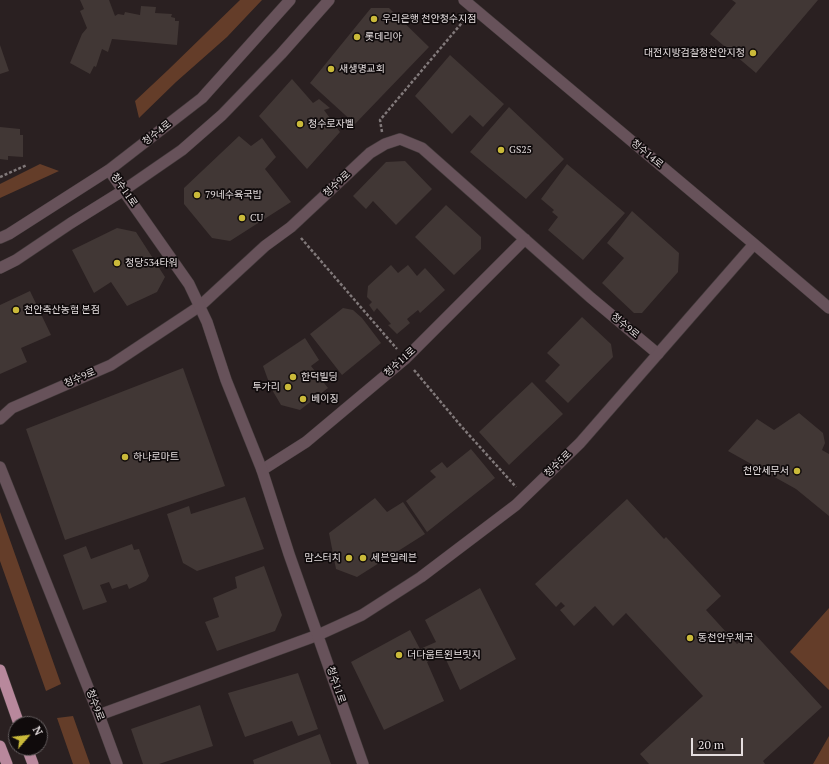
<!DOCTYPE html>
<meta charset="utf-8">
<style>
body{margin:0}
#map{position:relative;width:829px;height:764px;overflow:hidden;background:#2a2021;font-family:"PT Serif",serif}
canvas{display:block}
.north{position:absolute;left:8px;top:716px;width:40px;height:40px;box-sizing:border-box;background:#100b0c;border:1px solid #655f60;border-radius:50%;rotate:62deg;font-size:11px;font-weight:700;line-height:16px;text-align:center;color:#e5dedf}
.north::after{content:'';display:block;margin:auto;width:14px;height:18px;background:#caba3a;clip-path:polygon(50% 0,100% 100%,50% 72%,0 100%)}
.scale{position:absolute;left:691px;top:738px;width:52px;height:18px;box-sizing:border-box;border:2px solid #e5dedf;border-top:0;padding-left:5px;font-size:12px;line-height:14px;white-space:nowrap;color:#e5dedf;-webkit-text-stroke:3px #100b0c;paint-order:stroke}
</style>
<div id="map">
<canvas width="829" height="764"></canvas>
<div class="north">N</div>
<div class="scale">20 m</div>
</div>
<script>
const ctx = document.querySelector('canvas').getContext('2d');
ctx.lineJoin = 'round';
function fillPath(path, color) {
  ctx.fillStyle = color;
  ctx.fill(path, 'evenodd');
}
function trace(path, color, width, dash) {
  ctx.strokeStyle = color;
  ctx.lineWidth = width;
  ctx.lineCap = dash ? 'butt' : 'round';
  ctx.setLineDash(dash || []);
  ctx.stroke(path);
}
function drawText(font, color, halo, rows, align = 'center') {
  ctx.font = font + ' "PT Serif","Noto Sans KR",serif';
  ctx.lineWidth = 3.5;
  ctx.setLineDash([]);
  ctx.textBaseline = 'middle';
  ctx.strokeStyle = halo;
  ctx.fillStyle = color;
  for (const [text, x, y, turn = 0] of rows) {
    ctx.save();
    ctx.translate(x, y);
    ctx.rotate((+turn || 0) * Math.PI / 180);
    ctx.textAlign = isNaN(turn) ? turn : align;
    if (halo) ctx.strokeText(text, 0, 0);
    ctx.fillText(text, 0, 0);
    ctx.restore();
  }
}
fillPath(new Path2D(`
 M240,0h22l-35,37 -51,45 -37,36 -4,-17 33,-31z
 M40,164l19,7 -59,27v-14z
 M0,512l61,172 -15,7 -46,-130z
 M829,608v82l-39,-38z
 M73,716l17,48h-17l-16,-46z
 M829,736v28h-16z`), '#643d29');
fillPath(new Path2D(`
 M80,0h29l6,16 3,-2 6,1 1,-3 15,3 1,-9 15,1 -1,6 17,1 -1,3 4,1v3h4l-2,24 -65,-6 -4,13 -6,-3 -6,18 -2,-1 -4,8 -20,-11 12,-29 5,-6 -7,-17 4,-2z
 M732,0h86l-62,73 -46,-39 26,-31z
 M371,8h18l40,39 -74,77 -45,-41z
 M0,45l9,26 -9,3z
 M450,55l54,49 -21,23 -13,-12 -18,19 -37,-38z
 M292,79l21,24 6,-4 11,9 -6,2 16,22 -33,37 -48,-53z
 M509,107l55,52 -38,40 -56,-47z
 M0,127l20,2v6h3v22l-15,-1v4l-8,-1z
 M239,136l12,10 11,-8 14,19 -11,12 26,33 -61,39 -18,-3 -28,-34v-16z
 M405,161l27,28 -36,36 -23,-24 -7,8 -13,-13 33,-34z
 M567,164l58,49 -42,47 -35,-30 10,-13 -6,-5 2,-2 -13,-11z
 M446,205l35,32v12l-27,26 -39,-38z
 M632,211l47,42 -1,19 -36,41h-8l-32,-30 22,-25 -17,-15z
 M117,228l19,4 29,45 -8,15 -30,14 -16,-24 -17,11 -22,-43z
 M391,265l7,8 10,-8 9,11 8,-8 20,22 -25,23 -2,-3 -11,9 3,4 -13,11 -9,-9 3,-1 -14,-16 -3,4 -5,-7 3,-3 -5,-5 1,-11z
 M30,291l21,44 -30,13 6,14 -27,12v-69z
 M343,308l10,2 9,8 19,25 -39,32 -32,-41z
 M582,317l29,27 2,13 -45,46 -23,-22 15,-16 -13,-12z
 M305,338l14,22 -8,6 17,22 -28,22 -19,-5 -10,-17 -8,-22z
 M183,368l42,118 -160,54 -39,-111z
 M532,382l31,32 -54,51 -30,-33z
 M799,413l24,20 2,10 -3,7 7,4v62l-33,-27 -68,-38 29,-32 17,11z
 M471,449l24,29 -68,54 -21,-31 30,-24 -6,-6 12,-9 5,6z
 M245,497l19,52 -67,22 -14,-8 -16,-49 22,-8 2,8z
 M375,498l12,14 16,-10 22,32 -68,43 -21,-8 -7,-36z
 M627,499l37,40 2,-2 55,59 -15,14 31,34 15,-13 70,76 -59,54 2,3h-116l-9,-10 63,-58 -77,-83 -13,13 -18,-20 -21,20 -14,-16 5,-4 -4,-4 -5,5 -21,-23z
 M132,544l2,6 5,-1 10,27 -3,5 -17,8 -2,-5 -15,5 -3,-7 -9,3 7,17 -24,8 -20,-55 23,-9 5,13z
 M264,566l18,49 -7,16 -58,20 -12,-29 14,-5 -6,-19 24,-10 -2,-11z
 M480,588l36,71 -56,31 -18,-39 -15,11 17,39 -60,29 -33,-68 59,-32 10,19 16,-7 -11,-22z
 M298,673l20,56 -20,7 -6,-15 -47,16 -17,-44z
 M200,705l13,41 -54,18h-16l-12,-35z
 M320,734l11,30h-77l-1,-4z`), '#413735');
const minor = new Path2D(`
 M0,419l12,-11 99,-43 89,-59 65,-60 26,-19 79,-74 15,-9 15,-5 22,9 168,149 68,57
 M0,467l99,248 18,49
 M262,470l44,-28 99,-83 120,-120
 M99,715l219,-80`);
const tertiary = new Path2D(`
 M464,0l290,244 75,64
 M109,170l80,114 18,38 19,58 36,90 27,84 74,210
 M0,238l9,-4 100,-64 93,-72 88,-98
 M0,268l16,-8 55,-37 53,-33 58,-40 40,-35 59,-61 48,-54
 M318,635l44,-20 59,-38 95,-72 64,-62 174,-199`);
const trunk = new Path2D(`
 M0,670l19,54
 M0,746l7,18
 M27,748l6,16`);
trace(minor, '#443b3c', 12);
trace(tertiary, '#443b3c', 12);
trace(trunk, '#443b3c', 12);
trace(new Path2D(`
 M382,132l-2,-12 86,-102
 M0,177l27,-12
 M301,238l96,111
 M414,370l47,56 55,61`), '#81797a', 2.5, [3, 2]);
trace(minor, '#67525a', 11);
trace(tertiary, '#67525a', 11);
trace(trunk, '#b8889c', 11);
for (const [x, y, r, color] of [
 [374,19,4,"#caba3a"],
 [357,37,4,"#caba3a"],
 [753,53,4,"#caba3a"],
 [331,69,4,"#caba3a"],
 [300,124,4,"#caba3a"],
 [501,150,4,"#caba3a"],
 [197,195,4,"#caba3a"],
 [242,218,4,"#caba3a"],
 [117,263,4,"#caba3a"],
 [16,310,4,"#caba3a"],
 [293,377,4,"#caba3a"],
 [288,387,4,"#caba3a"],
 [303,399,4,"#caba3a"],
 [125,457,4,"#caba3a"],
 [797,471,4,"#caba3a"],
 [349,558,4,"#caba3a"],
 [363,558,4,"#caba3a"],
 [690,638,4,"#caba3a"],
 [399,655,4,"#caba3a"]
]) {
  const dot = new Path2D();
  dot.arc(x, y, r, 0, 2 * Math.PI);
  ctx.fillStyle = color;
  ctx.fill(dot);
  trace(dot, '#100b0c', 1.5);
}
drawText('10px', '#e5dedf', '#100b0c', [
 ["우리은행 천안청수지점",382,19],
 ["롯데리아",365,37],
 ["대전지방검찰청천안지청",745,53,"right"],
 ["새생명교회",339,69],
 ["청수로자벨",308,124],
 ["GS25",509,150],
 ["79네수육국밥",205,195],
 ["CU",250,218],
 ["청당534타워",125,263],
 ["천안축산농협 본점",24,310],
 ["한덕빌딩",301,377],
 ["투가리",280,387,"right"],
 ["베이징",311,399],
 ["하나로마트",133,457],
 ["천안세무서",789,471,"right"],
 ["맘스터치",341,558,"right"],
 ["세븐일레븐",371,558],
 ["동천안우체국",698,638],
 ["더다움트윈브릿지",407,655]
], 'left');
drawText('10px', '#e5dedf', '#100b0c', [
 ["청수4로",157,133,-38],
 ["청수14로",647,154,40],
 ["청수9로",337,184,-43],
 ["청수11로",124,190,55],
 ["청수9로",625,326,40],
 ["청수11로",400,362,-42],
 ["청수9로",80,378,-23],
 ["청수5로",558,464,-44],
 ["청수11로",336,685,71],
 ["청수9로",95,705,69]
]);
</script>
